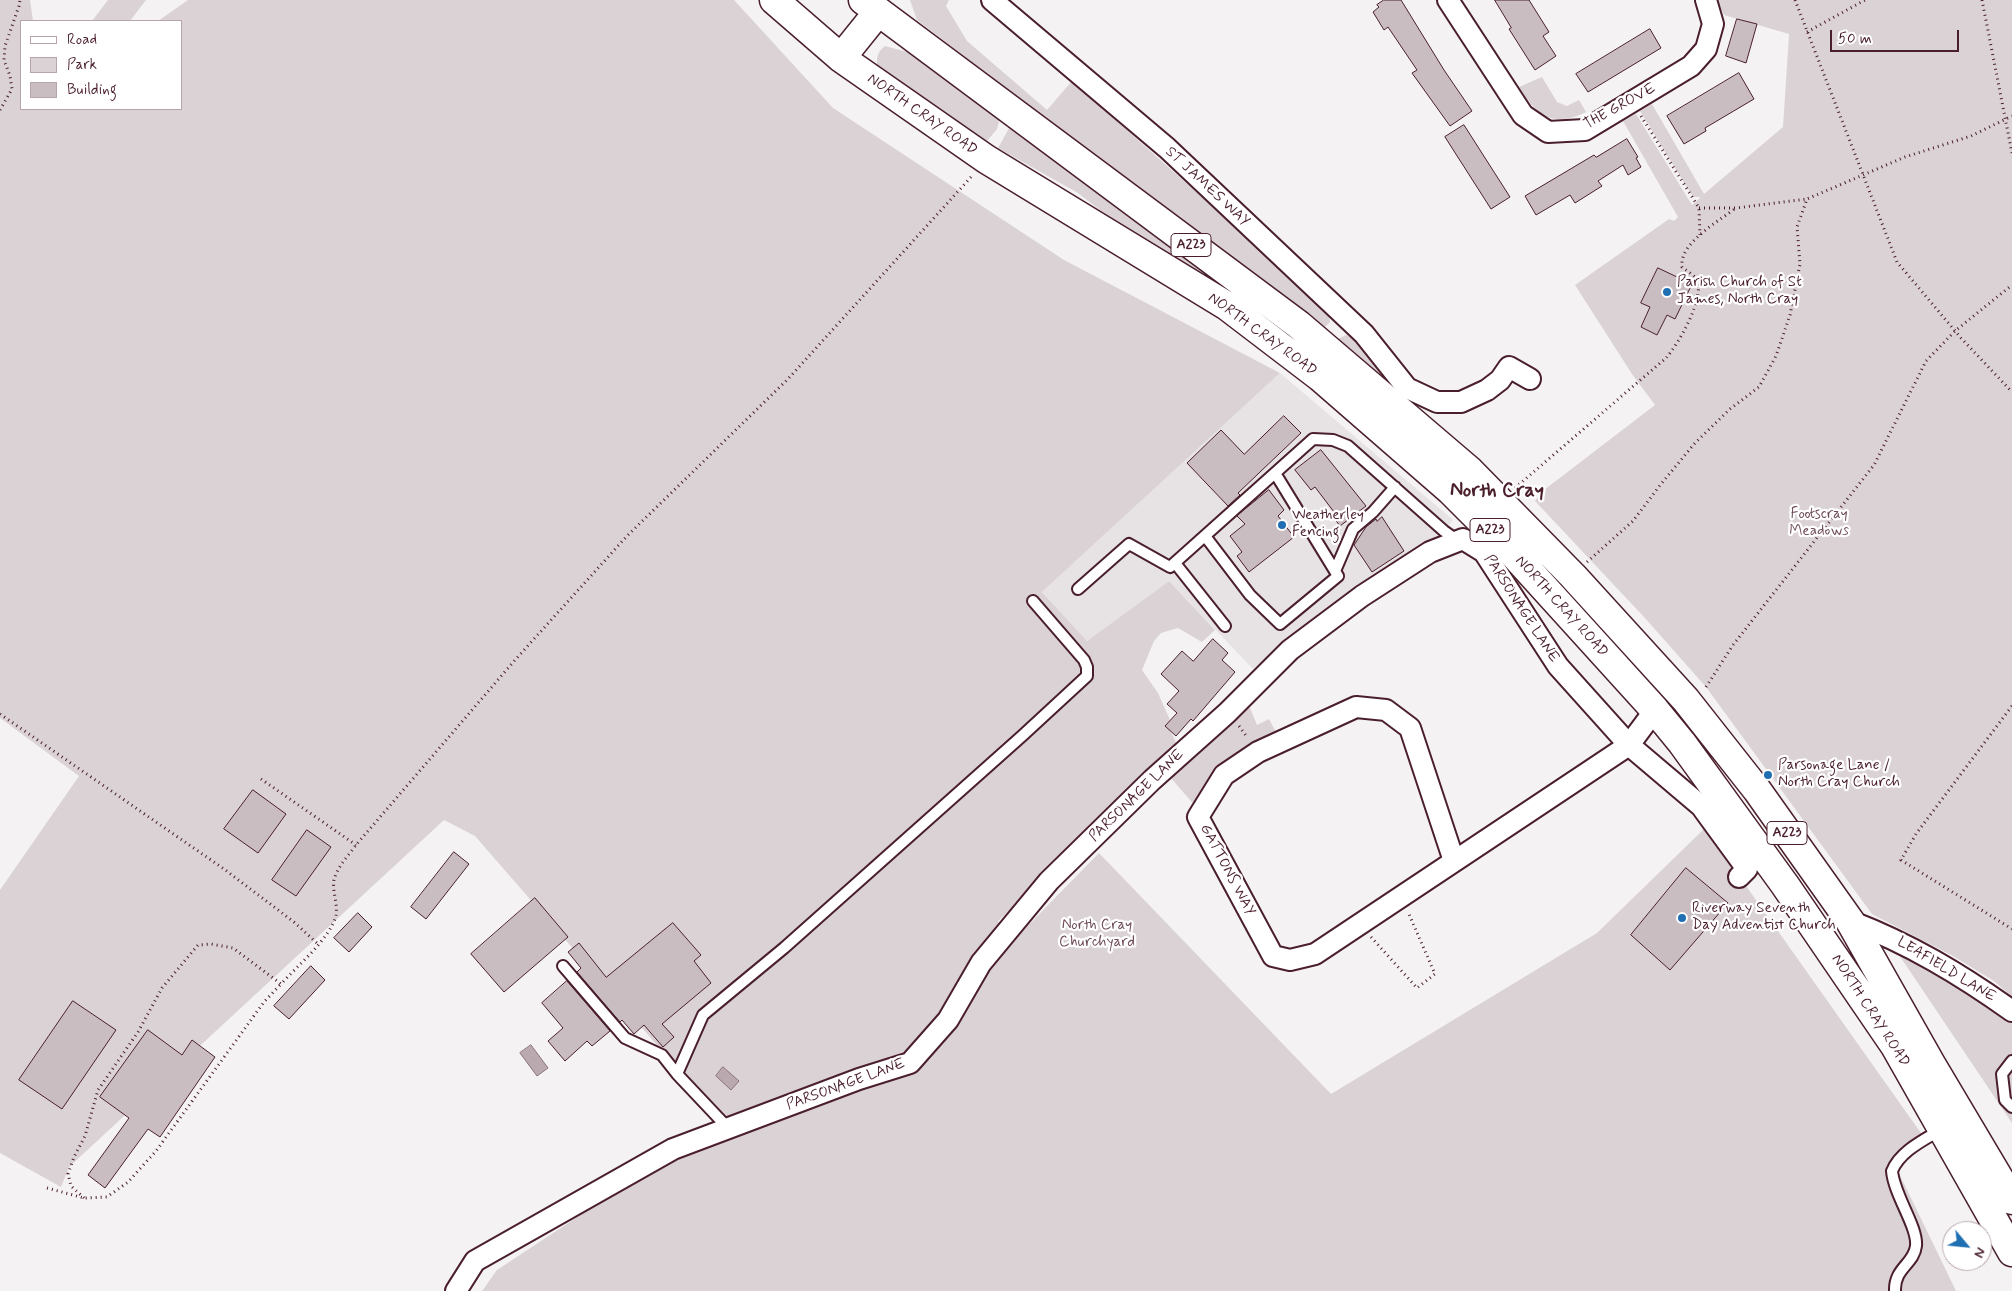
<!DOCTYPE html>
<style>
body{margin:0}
#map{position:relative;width:2012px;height:1291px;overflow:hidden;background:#f4f2f2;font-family:Mynerve,sans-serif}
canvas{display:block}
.legend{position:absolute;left:20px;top:20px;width:162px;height:90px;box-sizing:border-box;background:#fff;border:1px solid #b7a5aa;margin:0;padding:6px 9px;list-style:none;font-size:15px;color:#4a1f2b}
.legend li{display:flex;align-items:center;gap:10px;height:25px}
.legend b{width:25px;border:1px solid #b7a5aa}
.north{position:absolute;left:1942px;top:1221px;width:50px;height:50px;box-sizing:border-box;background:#fff;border:1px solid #b7a5aa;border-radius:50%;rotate:118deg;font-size:14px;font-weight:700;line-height:20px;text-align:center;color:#4a1f2b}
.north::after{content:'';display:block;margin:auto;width:18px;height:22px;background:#1f6fb2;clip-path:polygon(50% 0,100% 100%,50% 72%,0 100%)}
.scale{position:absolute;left:1830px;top:30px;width:129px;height:22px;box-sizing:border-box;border:2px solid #4a1f2b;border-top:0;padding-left:6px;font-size:15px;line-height:18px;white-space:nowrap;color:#4a1f2b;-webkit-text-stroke:4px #fff;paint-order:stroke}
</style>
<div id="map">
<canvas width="2012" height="1291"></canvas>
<ul class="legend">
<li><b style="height:6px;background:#fff"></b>Road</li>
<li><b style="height:14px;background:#dbd2d5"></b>Park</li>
<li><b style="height:14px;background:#cabdc1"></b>Building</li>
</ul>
<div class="north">N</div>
<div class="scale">50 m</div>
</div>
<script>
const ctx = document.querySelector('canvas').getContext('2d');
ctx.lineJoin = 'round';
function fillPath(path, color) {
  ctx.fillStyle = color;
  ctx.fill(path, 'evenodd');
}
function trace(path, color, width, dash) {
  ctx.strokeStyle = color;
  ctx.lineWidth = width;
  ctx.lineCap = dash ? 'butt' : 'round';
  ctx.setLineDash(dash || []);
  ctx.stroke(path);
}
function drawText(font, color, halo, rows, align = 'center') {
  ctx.font = font + ' Mynerve,sans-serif';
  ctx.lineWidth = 4.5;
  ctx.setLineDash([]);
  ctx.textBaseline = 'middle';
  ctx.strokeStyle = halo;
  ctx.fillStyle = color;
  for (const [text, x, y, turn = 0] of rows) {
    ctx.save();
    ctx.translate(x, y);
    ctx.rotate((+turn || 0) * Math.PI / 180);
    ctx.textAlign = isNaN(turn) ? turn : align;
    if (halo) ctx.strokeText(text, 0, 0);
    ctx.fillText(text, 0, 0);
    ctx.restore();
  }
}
fillPath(new Path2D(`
 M1280,373l173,147 -14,17 -72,45 -60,41 -54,46 -84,-88 -82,60 -45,-49z`), '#e7e2e3');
fillPath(new Path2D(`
 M0,0h30l3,21h-12v88h160v-88h-23l30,-21h546l99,108 231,152 216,113 -238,219 45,49 82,-60 46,49 -13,12 -24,-14 -17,5 -7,8 -12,29 16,23 12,27 -5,6 5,4 10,21 -182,170 10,25 91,-93 232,241 266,-161 108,-105 223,315 -32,24 60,124h-1474l15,-21 226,-149 -248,-285 -31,-16 -375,347 -8,20 -61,-34v-263l79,-114 -79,-58z
 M108,0h38l-16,21h-38z
 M910,0h39l-3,6 21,35 80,69 25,-29 256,229 2,12 -8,8 -405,-310z
 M1717,0h295v997l-18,-16 -41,-25 -81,-42 -166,-227 -62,-70 -109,-116 9,-11 111,-85 -23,-31 -57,-89 94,-66 5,2 4,-4 -55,-96 13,-7 56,91 9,-8h-8l-53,-86 12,-7 52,90 79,-67 6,-93 -65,-19z
 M885,46l33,9 82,62 -3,12 -10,12 -109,-70c-2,-10 -2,-19 7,-25z
 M1542,77l15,25 10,4 12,-6 7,12c-34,16 -49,4 -67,-25z
 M1012,123l317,239 143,125 -6,6 -388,-300 -80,-45z
 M1346,335l12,5 40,49 -60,-50z
 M1248,703l9,22 12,-6 10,19 -82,70 -27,-31z
 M1897,952l65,34 50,36v101z`), '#dbd2d5');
const water = new Path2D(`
 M531,1045l17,23 -11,8 -17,-23z
 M723,1067l16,14 -8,9 -15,-14z`);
fillPath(water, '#baa9ae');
trace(water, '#8d727a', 1);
const building = new Path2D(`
 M1384,0h17l43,70 28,41 -22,15 -38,-53 5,-3 -29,-43 -4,3 -11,-18 6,-5 -2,-2z
 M1495,0h34l20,32 -6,4 13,20 -21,14 -26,-41 2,-1z
 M1737,19l20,5 -11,39 -20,-7z
 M1650,29l11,19 -73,44 -12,-18z
 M1739,73l15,26 -49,29 1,3 -22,13 -17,-28z
 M1464,125l46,72 -19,12 -46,-72z
 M1627,139l11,18 -2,1 5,9 -13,8 -5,-10 -25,16 4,5 -27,17 -5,-8 -34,20 -11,-19 69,-41 2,2z
 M1658,268l34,16 -17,35 -8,-4 -10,20 -16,-8 9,-20 -9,-4z
 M1284,416l17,17 -63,60 2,2 -12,11 -41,-43 34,-33 23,24z
 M1321,450l45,56 -26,20 -9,-12 3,-2 -19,-25 -4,3 -16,-20z
 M1269,490l15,20 -6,6 16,21 -45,35 -12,-16 5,-4 -12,-16 15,-12 -8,-8z
 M1382,517l22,34 -32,21 -18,-27 12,-18 10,-8 1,2z
 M1213,639l15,14 -6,7 13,12 -42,49 -2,-2 -15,17 -11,-10 12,-13 -10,-9 12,-13 -18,-17 21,-23 11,10z
 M253,790l33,24 -28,39 -34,-24z
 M307,830l24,17 -35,49 -24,-16z
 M454,852l15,12 -43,55 -15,-12z
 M1686,868l42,35 -58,67 -39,-35z
 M535,898l33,39 -64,55 -33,-38z
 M358,913l14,14 -23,25 -15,-14z
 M673,923l28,32 -7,6 17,22 -49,41 12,13 -11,10 -19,-22 -10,9 -12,-14 -2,2 -43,-50 4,-4 -13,-16 11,-9 27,34z
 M311,966l14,14 -36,39 -15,-13z
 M567,981l43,50 -18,15 -5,-5 -22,20 -17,-20 15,-13 -21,-25z
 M73,1001l43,29 -54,79 -43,-29z
 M148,1030l34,25 10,-15 23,17 -55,80 -12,-8 -43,59 -17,-13 41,-57 -29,-21z`);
fillPath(building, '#cabdc1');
trace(building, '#4a1f2b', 1);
const service = new Path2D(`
 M1205,536l45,59 30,29 58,-48 -63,-103
 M1175,563l50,63
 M1335,571l18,-42 20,-17 22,-25
 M1078,589l51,-45 41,23 143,-128 20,1 15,6 96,85 14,10
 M563,966l62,72 37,17 15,19
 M2012,1061l-10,13 3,26 7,7
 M728,1128l-51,-54 26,-59 81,-67 238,-212 65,-60v-9l-3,-7 -51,-59
 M1895,1291c-1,-23 19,-27 21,-45 2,-19 -22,-51 -24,-75 8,-20 32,-31 50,-42`);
const minor = new Path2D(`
 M992,0l175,148 197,186 43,54 30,14h24l26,-12 13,-10 9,-13 21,12
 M1448,0l75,115 25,17 37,-2 106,-64 15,-17 7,-25 -7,-24
 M1454,861l-44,-133 -24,-18 -30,-3 -98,45 -34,23 -26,42 75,139 17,4 25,-6 314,-209 26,-35
 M1850,921c60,23 110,53 162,90
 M456,1291l19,-30 198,-112 186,-70 51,-16 38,-43 33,-57 68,-82 103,-101 75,-67 63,-63 72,-54 68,-44 33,-13 21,13 74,114 71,79 72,61 46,63 -8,8`);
const primary = new Path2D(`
 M774,0l67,58 145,101 241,147 93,71 131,114 58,58 146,161 27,33 103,142 110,161 117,206
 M863,0l436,325 171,146 103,105 113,124 71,90 93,131 81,143 81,136
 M841,58l37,-46`);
trace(service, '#4a1f2b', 14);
trace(minor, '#4a1f2b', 24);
trace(primary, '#4a1f2b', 31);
trace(new Path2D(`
 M1795,0l102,262 64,76 51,54
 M1982,0l30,153
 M1807,32l58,-32
 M0,110l12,-21 -2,-13 -6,-16 1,-14 14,-40 1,-6
 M1641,116l58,92 1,27
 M1699,208h37l71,-9
 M1515,488l151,-130c12,-13 39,-60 31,-78 -3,-5 -10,-9 -15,-13 -3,-24 37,-46 54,-59
 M1587,562l46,-41 28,-37 34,-41 35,-34 29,-22 17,-31 14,-41 10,-51 -3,-37 10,-28 98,-42 66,-21 41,-20
 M1706,687l27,-42 141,-180 52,-104 29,-30 57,-46
 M2012,706l-96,128 -15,26 111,69
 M0,714l224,155 70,53 24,22
 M1239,726l8,11
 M261,779l95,66
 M1371,937l46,51 18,-14 -27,-62
 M47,1188l37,10 23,-1 21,-15 28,-31 108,-149 17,-18
 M84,1198l-13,-12 -3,-12 6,-17 11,-21 13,-46 40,-58 24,-44 36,-43 13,-1 22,4 48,36c16,-18 50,-46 55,-69 2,-11 -4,-24 -2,-35 3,-13 15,-25 22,-35l159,-185 112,-124 161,-157 184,-203`), '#4a1f2b', 3, [1, 4]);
trace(service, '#fff', 10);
trace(minor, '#fff', 20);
trace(primary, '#fff', 28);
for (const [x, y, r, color] of [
 [1667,292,5,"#1f6fb2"],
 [1282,525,5,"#1f6fb2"],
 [1768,775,5,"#1f6fb2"],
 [1682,918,5,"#1f6fb2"]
]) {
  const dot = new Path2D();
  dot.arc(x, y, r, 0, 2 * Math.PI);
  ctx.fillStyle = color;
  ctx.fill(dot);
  trace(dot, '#fff', 2);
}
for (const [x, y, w] of [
 [1191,245,40],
 [1490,530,40],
 [1787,833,40]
]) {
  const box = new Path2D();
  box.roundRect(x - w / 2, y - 11.5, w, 23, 4);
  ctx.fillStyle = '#fff';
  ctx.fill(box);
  trace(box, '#4a1f2b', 1);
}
drawText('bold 14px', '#4a1f2b', null, [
 ["A223",1191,245],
 ["A223",1490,530],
 ["A223",1787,833]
]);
drawText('15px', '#4a1f2b', '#fff', [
 ["THE GROVE",1620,107,-29],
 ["NORTH CRAY ROAD",922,115,35],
 ["ST JAMES WAY",1207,187,43],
 ["NORTH CRAY ROAD",1262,335,36],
 ["NORTH CRAY ROAD",1561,607,48],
 ["PARSONAGE LANE",1521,609,57],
 ["PARSONAGE LANE",1137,796,-44],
 ["GATTONS WAY",1227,870,62],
 ["LEAFIELD LANE",1946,970,31],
 ["NORTH CRAY ROAD",1870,1011,57],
 ["PARSONAGE LANE",846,1085,-20]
]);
drawText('15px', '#4a1f2b', '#fff', [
 ["Parish Church of St",1677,283],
 ["James, North Cray",1677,300],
 ["Weatherley",1292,516],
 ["Fencing",1292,533],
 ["Parsonage Lane /",1778,766],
 ["North Cray Church",1778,783],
 ["Riverway Seventh",1692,909],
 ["Day Adventist Church",1692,926]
], 'left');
drawText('15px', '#6e4c56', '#fff', [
 ["Footscray",1819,515],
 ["Meadows",1819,532],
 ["North Cray",1097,926],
 ["Churchyard",1097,943]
]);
drawText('bold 20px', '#4a1f2b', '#fff', [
 ["North Cray",1497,492]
]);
</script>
